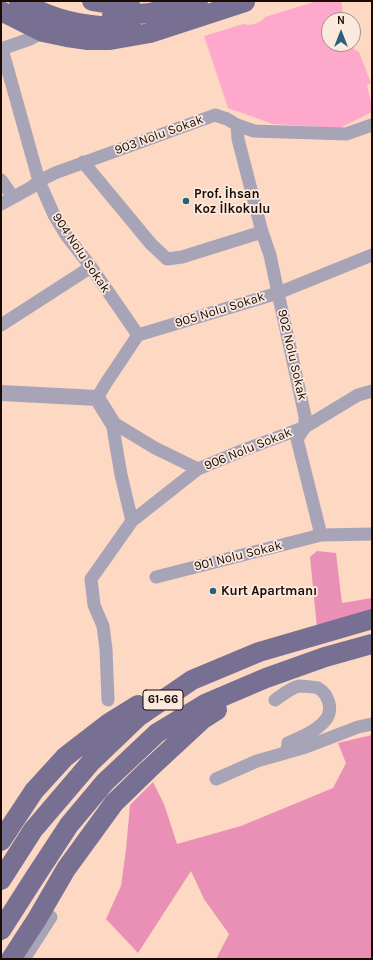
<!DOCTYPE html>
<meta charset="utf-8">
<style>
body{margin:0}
#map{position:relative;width:373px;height:960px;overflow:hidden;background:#fdd8c2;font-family:Karla,sans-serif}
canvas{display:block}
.frame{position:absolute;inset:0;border:2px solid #1a0b03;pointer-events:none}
.north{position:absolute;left:321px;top:12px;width:40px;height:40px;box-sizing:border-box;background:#fce9de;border:1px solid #a29086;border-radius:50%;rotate:0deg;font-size:11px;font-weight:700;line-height:16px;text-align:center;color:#1a0b03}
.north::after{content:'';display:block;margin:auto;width:14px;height:18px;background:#2a607b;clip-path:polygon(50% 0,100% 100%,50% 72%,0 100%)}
</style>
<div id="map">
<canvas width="373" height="960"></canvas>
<div class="frame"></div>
<div class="north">N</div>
</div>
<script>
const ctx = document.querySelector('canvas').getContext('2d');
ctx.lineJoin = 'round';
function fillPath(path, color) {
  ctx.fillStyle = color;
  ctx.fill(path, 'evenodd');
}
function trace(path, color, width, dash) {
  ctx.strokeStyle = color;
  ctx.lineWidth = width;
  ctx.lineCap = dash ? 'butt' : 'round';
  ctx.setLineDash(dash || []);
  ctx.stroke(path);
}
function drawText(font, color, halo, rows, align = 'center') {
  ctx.font = font + ' Karla,sans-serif';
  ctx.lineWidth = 3.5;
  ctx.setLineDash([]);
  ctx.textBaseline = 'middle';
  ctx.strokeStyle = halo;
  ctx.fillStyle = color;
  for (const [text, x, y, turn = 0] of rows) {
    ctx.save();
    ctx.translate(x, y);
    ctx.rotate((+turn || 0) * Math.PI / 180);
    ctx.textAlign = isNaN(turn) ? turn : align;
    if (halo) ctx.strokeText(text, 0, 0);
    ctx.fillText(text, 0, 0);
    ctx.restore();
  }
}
fillPath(new Path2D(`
 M317,1h24l3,19h-15v24h21l4,5 5,3 12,31 -4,2 5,21v6l-32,16 -67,-4 -45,-16 -24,-72 39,-12c8,2 17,0 22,-7z`), '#fea8cc');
fillPath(new Path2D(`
 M317,551l19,2 6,50 30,-5v31l-55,-1 -7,-71z
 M372,735v224h-156l13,-25 -25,-35 -13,-28 -53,82 -32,-34 15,-33 5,-37 4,-44 23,-23 11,22 13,40 64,-18 92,-38 13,-25 -8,-20z`), '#ea90b7');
trace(new Path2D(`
 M1,49l29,-10 13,-7
 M2,49l37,132 15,34 12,20 25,32 47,68
 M237,125l1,14 24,93 8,23 8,38 27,123v11l-8,12 24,96
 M83,162l68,82 16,15 15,-2 80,-25
 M1,180l12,17
 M1,204l31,-17 7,-6 16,-8 160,-58 12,4 10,6 17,6 92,3 26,-9
 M1,325l90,-58
 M97,398l9,-15 32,-48 140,-42 94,-38
 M112,422l43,26 43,21
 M132,521l66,-52 43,-18 64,-24 53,-32 14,-4
 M156,577l165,-42 51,-1
 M108,700l-2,-51 -3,-23 -9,-21 -3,-26 41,-58 -11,-46 -9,-53
 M275,700c6,-4 17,-13 24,-14 3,0 16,1 19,2 10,6 15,20 9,30 -9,13 -26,19 -39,25l-1,9
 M216,779l41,-18 49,-14 52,-20 14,-3
 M24,959l27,-42`), '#a7a4b7', 13);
trace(new Path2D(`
 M1,393l96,5 15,24`), '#a7a4b7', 16);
trace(new Path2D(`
 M19,1c28,15 49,22 81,25 10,1 21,2 31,0
 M92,1l24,4h14
 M1,11l42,21 24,5 21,3h22l40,-7 95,-31
 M112,15h13l25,-2 48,-12
 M1,841l33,-50 31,-34 44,-34 29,-18
 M1,880l32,-50 58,-68 47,-45 54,-37 67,-28 113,-33
 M1,930l32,-50 36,-55 36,-43 52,-49 48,-29 61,-26 59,-21 47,-13
 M11,959l26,-40 29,-50 48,-66 35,-34 54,-50 14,-9`), '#777093', 20);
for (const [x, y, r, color] of [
 [186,201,4,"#2a607b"],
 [213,591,4,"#2a607b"]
]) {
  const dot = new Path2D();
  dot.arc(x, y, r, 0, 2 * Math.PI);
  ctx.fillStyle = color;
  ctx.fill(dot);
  trace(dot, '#fce9de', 1.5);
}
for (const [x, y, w] of [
 [163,700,40]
]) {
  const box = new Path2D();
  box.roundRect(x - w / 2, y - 10, w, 20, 3);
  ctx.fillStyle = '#fce9de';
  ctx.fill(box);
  trace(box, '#1a0b03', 1);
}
drawText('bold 12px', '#1a0b03', null, [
 ["61-66",163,700]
]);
drawText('13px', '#1a0b03', '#fce9de', [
 ["903 Nolu Sokak",159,135,-20],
 ["904 Nolu Sokak",81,253,56],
 ["905 Nolu Sokak",220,310,-17],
 ["902 Nolu Sokak",292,355,77],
 ["906 Nolu Sokak",248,449,-22],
 ["901 Nolu Sokak",238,556,-14]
]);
drawText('bold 13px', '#1a0b03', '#fce9de', [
 ["Prof. İhsan",194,194],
 ["Koz İlkokulu",194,209],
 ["Kurt Apartmanı",221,591]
], 'left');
</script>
